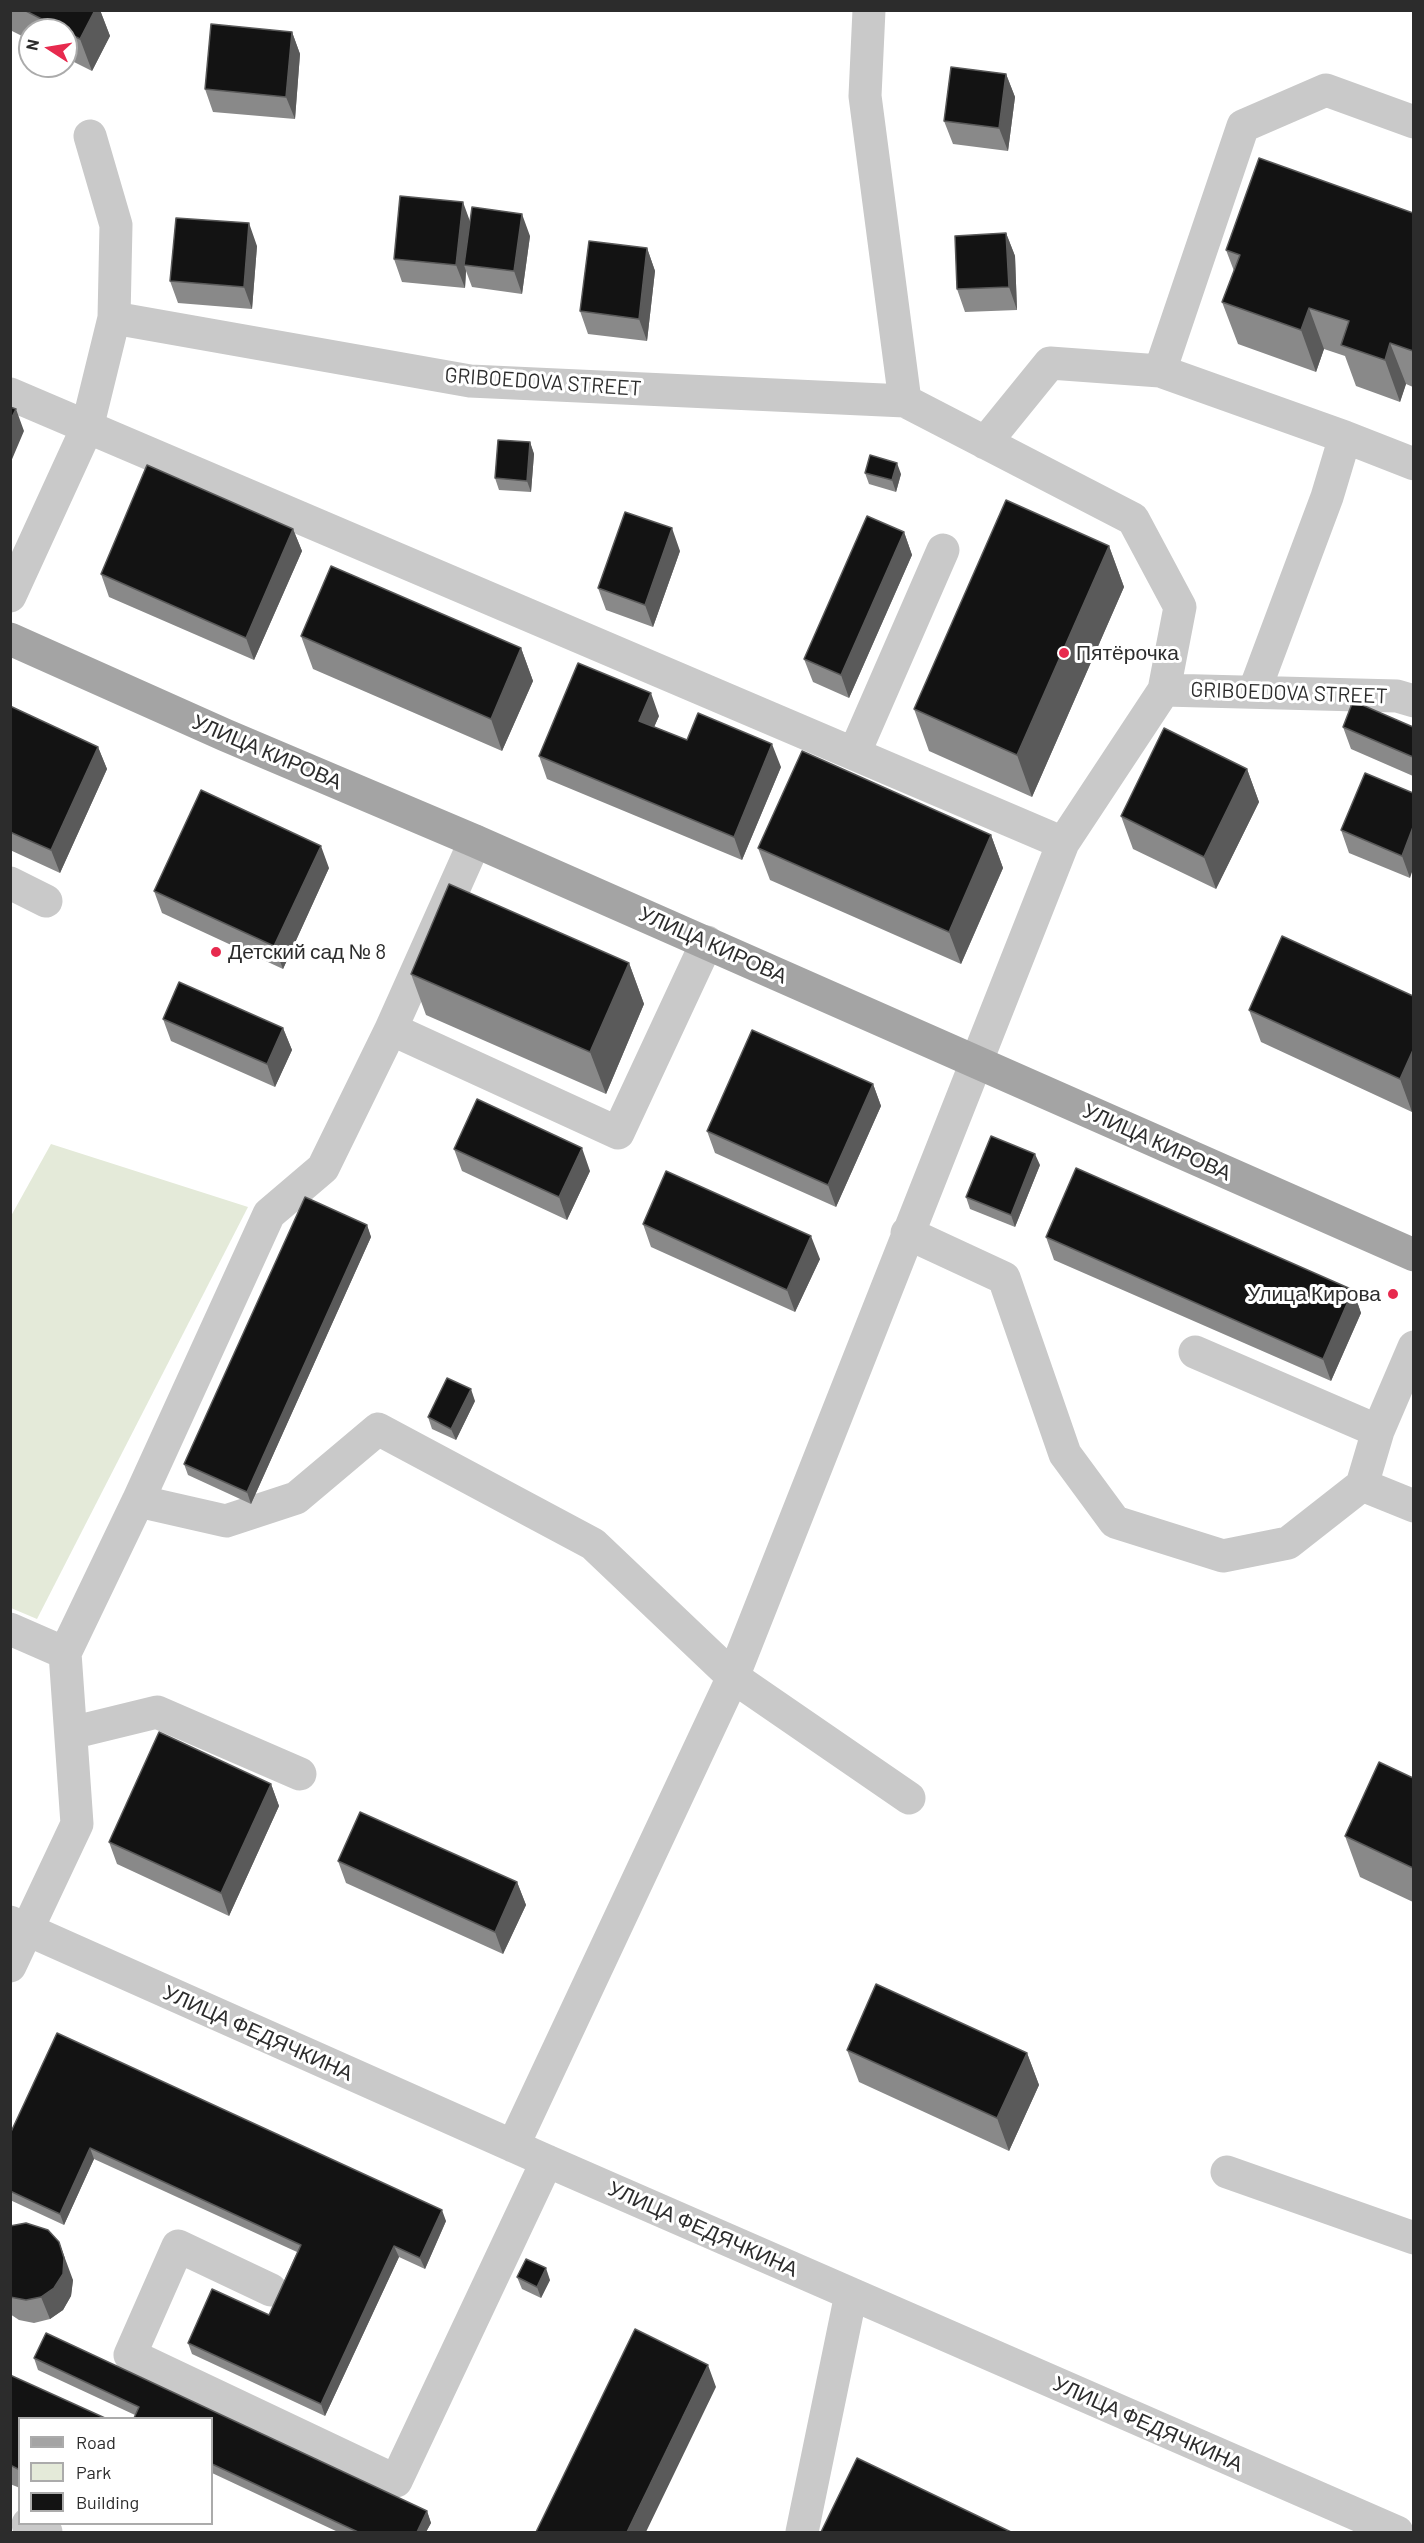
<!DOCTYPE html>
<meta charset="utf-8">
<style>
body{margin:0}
#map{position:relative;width:1424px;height:2543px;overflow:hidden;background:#fff;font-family:Barlow,sans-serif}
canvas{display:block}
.frame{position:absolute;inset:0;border:12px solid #2c2c2c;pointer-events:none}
.legend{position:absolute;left:18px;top:2417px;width:195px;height:108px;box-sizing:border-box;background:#fff;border:2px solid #ababab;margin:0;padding:8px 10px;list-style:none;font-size:18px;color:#2c2c2c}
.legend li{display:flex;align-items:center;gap:12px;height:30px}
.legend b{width:30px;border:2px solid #ababab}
.north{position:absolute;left:18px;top:18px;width:60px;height:60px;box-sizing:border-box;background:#fff;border:2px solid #ababab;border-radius:50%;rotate:282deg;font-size:16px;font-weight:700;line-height:24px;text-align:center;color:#2c2c2c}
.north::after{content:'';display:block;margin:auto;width:21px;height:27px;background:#e72a4e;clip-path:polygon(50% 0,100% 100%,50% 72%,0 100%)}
</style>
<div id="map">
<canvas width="1424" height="2543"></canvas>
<div class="frame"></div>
<ul class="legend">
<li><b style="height:8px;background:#a4a4a4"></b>Road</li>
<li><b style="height:16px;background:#e4ead9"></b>Park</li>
<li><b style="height:16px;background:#131313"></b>Building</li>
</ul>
<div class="north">N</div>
</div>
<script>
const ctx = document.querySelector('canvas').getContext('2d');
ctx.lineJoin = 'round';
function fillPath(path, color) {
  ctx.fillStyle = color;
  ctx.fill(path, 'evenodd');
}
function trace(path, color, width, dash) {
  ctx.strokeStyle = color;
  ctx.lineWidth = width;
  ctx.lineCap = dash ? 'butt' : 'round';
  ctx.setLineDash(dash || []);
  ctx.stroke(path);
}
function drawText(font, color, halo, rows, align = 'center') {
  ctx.font = font + ' Barlow,sans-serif';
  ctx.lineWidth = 6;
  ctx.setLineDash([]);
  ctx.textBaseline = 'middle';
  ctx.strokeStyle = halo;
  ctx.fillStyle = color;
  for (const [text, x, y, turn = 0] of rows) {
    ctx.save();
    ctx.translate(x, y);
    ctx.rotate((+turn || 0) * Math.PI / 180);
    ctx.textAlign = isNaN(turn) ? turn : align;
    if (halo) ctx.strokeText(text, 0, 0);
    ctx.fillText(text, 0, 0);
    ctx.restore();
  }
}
fillPath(new Path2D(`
 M51,1144l197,63 -211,412 -26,-11v-392z`), '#e4ead9');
trace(new Path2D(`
 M114,318l356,63 435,20
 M1160,371l83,-245 83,-36 88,32
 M10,394l1053,449
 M985,443l65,-80 110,8 185,66
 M10,596l77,-168 27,-110 2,-93 -26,-89
 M1164,690l233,6 17,5
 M1254,692l73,-195 18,-60 69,27
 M854,754l89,-204
 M10,883l36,18
 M391,1029l227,104 89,-191
 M907,1233l97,45 61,176 50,68 108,34 65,-13 74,-58 52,21
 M1195,1352l183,79
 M1362,1485l16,-54 36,-84
 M138,1501l131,-287 54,-46 68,-139 84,-188
 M10,1629l55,24 73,-152 88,20 70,-23 82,-69 215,115 140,133 176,121
 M71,1733l86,-21 143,62
 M10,1922l537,239 850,371
 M10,1966l67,-142 -12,-171
 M513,2146l220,-469 330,-834 101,-153 16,-83 -47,-88 -228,-118 -40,-305 4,-86
 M1227,2172l187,66
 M271,2290l-93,-44 -48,109 266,126 151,-320
 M28,2524l18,8
 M802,2532l49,-238`), '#c9c9c9', 33);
trace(new Path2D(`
 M10,639l215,96 250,106 939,414`), '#a4a4a4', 33);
fillPath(new Path2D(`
 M10,10h90l10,26 -18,35 -26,-13v-28h-36v10l-20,-10z
 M292,32l8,22 -5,65 -82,-7 -8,-23z
 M1006,74l9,23 -7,54 -55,-7 -9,-23z
 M1413,213v174l-7,-3 -6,18 -44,-16 -11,-30 -21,-7 -8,23 -78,-28 -16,-42 12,-31 -8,-21z
 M470,222l60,14 -8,58 -50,-7 -6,-16 -1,17 -63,-6 -8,-23z
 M1006,233l9,23 2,54 -52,2 -8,-23z
 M257,246l-5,63 -74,-6 -8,-22z
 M647,248l8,23 -8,70 -59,-7 -8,-23z
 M530,442l4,12 -3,38 -32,-2 -4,-12z
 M865,473l36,1 -5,18 -27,-8z
 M293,529l9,22 -48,109 -145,-63 -8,-23z
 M904,532l8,23 -63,143 -36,-16 -9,-23z
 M1109,546l15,41 -92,210 -103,-46 -15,-42z
 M680,551l-27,76 -47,-17 -8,-22z
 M301,636l220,12 12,33 -31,70 -189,-82z
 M10,706l88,41 9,22 -47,104 -50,-23z
 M659,716l-5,11 33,13 94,27 -39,93 -195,-81 -8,-23z
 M1343,727h70v49l-62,-27z
 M1247,769l12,33 -43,87 -83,-40 -12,-33z
 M1413,793l-3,85 -61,-25 -8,-23z
 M991,835l12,33 -42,96 -191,-84 -12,-32z
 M329,868l-46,101 -121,-56 -8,-22z
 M629,963l15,41 -38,90 -180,-79 -15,-41z
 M1413,996l-1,116 -151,-70 -12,-32z
 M163,1019l120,9 9,22 -17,37 -104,-46z
 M873,1084l8,22 -45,101 -121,-54 -8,-22z
 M454,1149l136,22 -23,49 -105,-49z
 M1040,1165l-25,62 -45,-18 -4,-12z
 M643,1224l177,35 -25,53 -144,-65z
 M367,1225l4,12 -120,267 -63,-29 -4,-11z
 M1046,1237l307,53 8,23 -30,68 -277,-121z
 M475,1401l-19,39 -24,-11 -4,-12z
 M1413,1778v124l-53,-25 -15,-41z
 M271,1784l8,22 -50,110 -112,-52 -8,-22z
 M338,1861l179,21 9,23 -23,49 -157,-71z
 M57,2033l389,188 -21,48 -26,-12 -74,159 -133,-62 -4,-11 81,-28 28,-63 -203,-93 -30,66 -54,-25v-66z
 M847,2050l180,3 12,32 -30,66 -150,-69z
 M10,2226l63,54 -2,16 -8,14 -13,9 -16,4 -15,-3 -9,-6z
 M517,2277l33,3 -9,18 -19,-9z
 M46,2333l381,178 4,12 -5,9h-88l-126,-59v-55h-78l1,-3 -97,-45 -4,-12z
 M10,2375l10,43v70l-10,-4z`), '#898989');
fillPath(new Path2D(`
 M95,10h5l10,26 -18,35 -12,-32z
 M292,32l8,22 -5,65 -9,-22z
 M1006,74l9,23 -7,54 -9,-23z
 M463,202l8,22 -7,41 2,6 -1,17 -9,-23z
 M522,214l8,22 -8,58 -8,-23z
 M249,223l8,23 -5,63 -8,-22z
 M1006,233l9,23 2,54 -8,-23z
 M647,248l8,23 -8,70 -8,-22z
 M1309,308l15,41 -8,23 -15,-42z
 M1390,343l16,41 -6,18 -15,-42z
 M16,409l8,22 -14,33v-43z
 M530,442l4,12 -3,38 -4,-11z
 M897,463l4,11 -5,18 -4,-12z
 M672,528l8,23 -27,76 -8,-22z
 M293,529l9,22 -48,109 -8,-22z
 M904,532l8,23 -63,143 -8,-23z
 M1109,546l15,41 -92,210 -15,-42z
 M521,648l12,33 -31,70 -11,-32z
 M651,693l8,23 -12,27 -8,-22z
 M772,744l9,23 -39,93 -8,-23z
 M98,747l9,22 -47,104 -9,-23z
 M1247,769l12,33 -43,87 -12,-32z
 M1413,827v42l-3,9 -8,-22z
 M991,835l12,33 -42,96 -12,-32z
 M321,846l8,22 -46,101 -9,-23z
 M629,963l15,41 -38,90 -16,-42z
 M283,1028l9,22 -17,37 -8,-23z
 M1413,1050v59l-1,3 -12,-33z
 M873,1084l8,22 -45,101 -8,-22z
 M582,1148l8,23 -23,49 -8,-23z
 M1035,1154l5,11 -25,62 -4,-12z
 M367,1225l4,12 -120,267 -4,-12z
 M811,1236l9,23 -25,53 -8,-22z
 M1353,1290l8,23 -30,68 -8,-22z
 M471,1389l4,12 -19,39 -5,-11z
 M271,1784l8,22 -50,110 -8,-23z
 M517,1882l9,23 -23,49 -8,-22z
 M1027,2053l12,32 -30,66 -12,-33z
 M90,2148l4,11 -30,66 -4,-11z
 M442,2210l4,11 -21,48 -5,-11z
 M59,2242l14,38 -2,16 -8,14 -13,9 -9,-22z
 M394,2246l5,11 -74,159 -4,-12z
 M546,2268l4,12 -9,18 -4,-11z
 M708,2365l8,22 -70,145h-19z
 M427,2511l4,12 -5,9h-9z`), '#5a5a5a');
const building = new Path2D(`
 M24,10h71l-15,29 -14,-7v-2h-3z
 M211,24l81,8 -6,65 -81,-8z
 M951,67l55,7 -7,54 -55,-7z
 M1259,158l154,55v138l-23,-8 -5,17 -44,-15 8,-24 -40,-13 -8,22 -79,-28 18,-47 -14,-5z
 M400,196l63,6 -7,63 -62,-6z
 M472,207l50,7 -8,57 -50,-6z
 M176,218l73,5 -5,64 -74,-6z
 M1006,233l3,54 -52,2 -2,-53z
 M589,241l58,7 -8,71 -59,-8z
 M10,407l6,2 -6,12z
 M498,440l32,2 -3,39 -32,-3z
 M870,455l27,8 -5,17 -27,-7z
 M147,465l146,64 -47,109 -145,-64z
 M1006,500l103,46 -92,209 -103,-46z
 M625,512l47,16 -27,77 -47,-17z
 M867,516l37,16 -63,143 -37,-16z
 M331,566l190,82 -30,71 -190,-83z
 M578,663l73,30 -12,28 48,19 11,-27 74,31 -38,93 -195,-81z
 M1353,701l60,26v30l-70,-30z
 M10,706l88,41 -47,103 -41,-18z
 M1164,728l83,41 -43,88 -83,-41z
 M802,751l189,84 -42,97 -191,-84z
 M1365,773l48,20v34l-11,29 -61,-26z
 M201,790l120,56 -47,100 -120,-55z
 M449,884l180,79 -39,89 -179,-78z
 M1282,936l131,60v54l-13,29 -151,-69z
 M179,982l104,46 -16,36 -104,-45z
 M752,1030l121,54 -45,101 -121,-54z
 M477,1099l105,49 -23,49 -105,-48z
 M991,1136l44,18 -24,61 -45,-18z
 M1076,1168l277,122 -30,69 -277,-122z
 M666,1171l145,65 -24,54 -144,-66z
 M305,1197l62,28 -120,267 -63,-28z
 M447,1378l24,11 -20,40 -23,-12z
 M159,1732l112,52 -50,109 -112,-51z
 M1379,1762l34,16v90l-68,-32z
 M360,1812l157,70 -22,50 -157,-71z
 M876,1984l151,69 -30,65 -150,-68z
 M57,2033l385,177 -22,48 -26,-12 -73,158 -133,-61 24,-54 57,26 32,-70 -211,-97 -30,66 -50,-23v-57z
 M26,2223l22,7 11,12 5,16 -1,16 -9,14 -13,9 -15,3 -16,-3v-71z
 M526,2259l20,9 -9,19 -20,-10z
 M635,2329l73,36 -81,167h-91z
 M46,2333l381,178 -10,21h-59l-146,-68v-46h-78l5,-11 -105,-49z
 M10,2375l95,43h-85v52l-10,-5z
 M857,2458l154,74h-190z`);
fillPath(building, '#131313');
trace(building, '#5a5a5a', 1.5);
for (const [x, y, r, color] of [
 [1064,653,6,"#e72a4e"],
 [216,952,6,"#e72a4e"],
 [1393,1294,6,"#e72a4e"]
]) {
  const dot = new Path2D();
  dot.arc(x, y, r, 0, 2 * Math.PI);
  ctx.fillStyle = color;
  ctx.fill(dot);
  trace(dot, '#fff', 2);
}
drawText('21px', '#2c2c2c', '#fff', [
 ["GRIBOEDOVA STREET",543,382,4],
 ["GRIBOEDOVA STREET",1289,693,2],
 ["УЛИЦА КИРОВА",267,752,23],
 ["УЛИЦА КИРОВА",713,945,24],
 ["УЛИЦА КИРОВА",1157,1142,24],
 ["УЛИЦА ФЕДЯЧКИНА",258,2033,24],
 ["УЛИЦА ФЕДЯЧКИНА",703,2229,24],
 ["УЛИЦА ФЕДЯЧКИНА",1148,2424,24]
]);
drawText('21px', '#2c2c2c', '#fff', [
 ["Пятёрочка",1076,653],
 ["Детский сад № 8",228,952],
 ["Улица Кирова",1381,1294,"right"]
], 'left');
</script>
